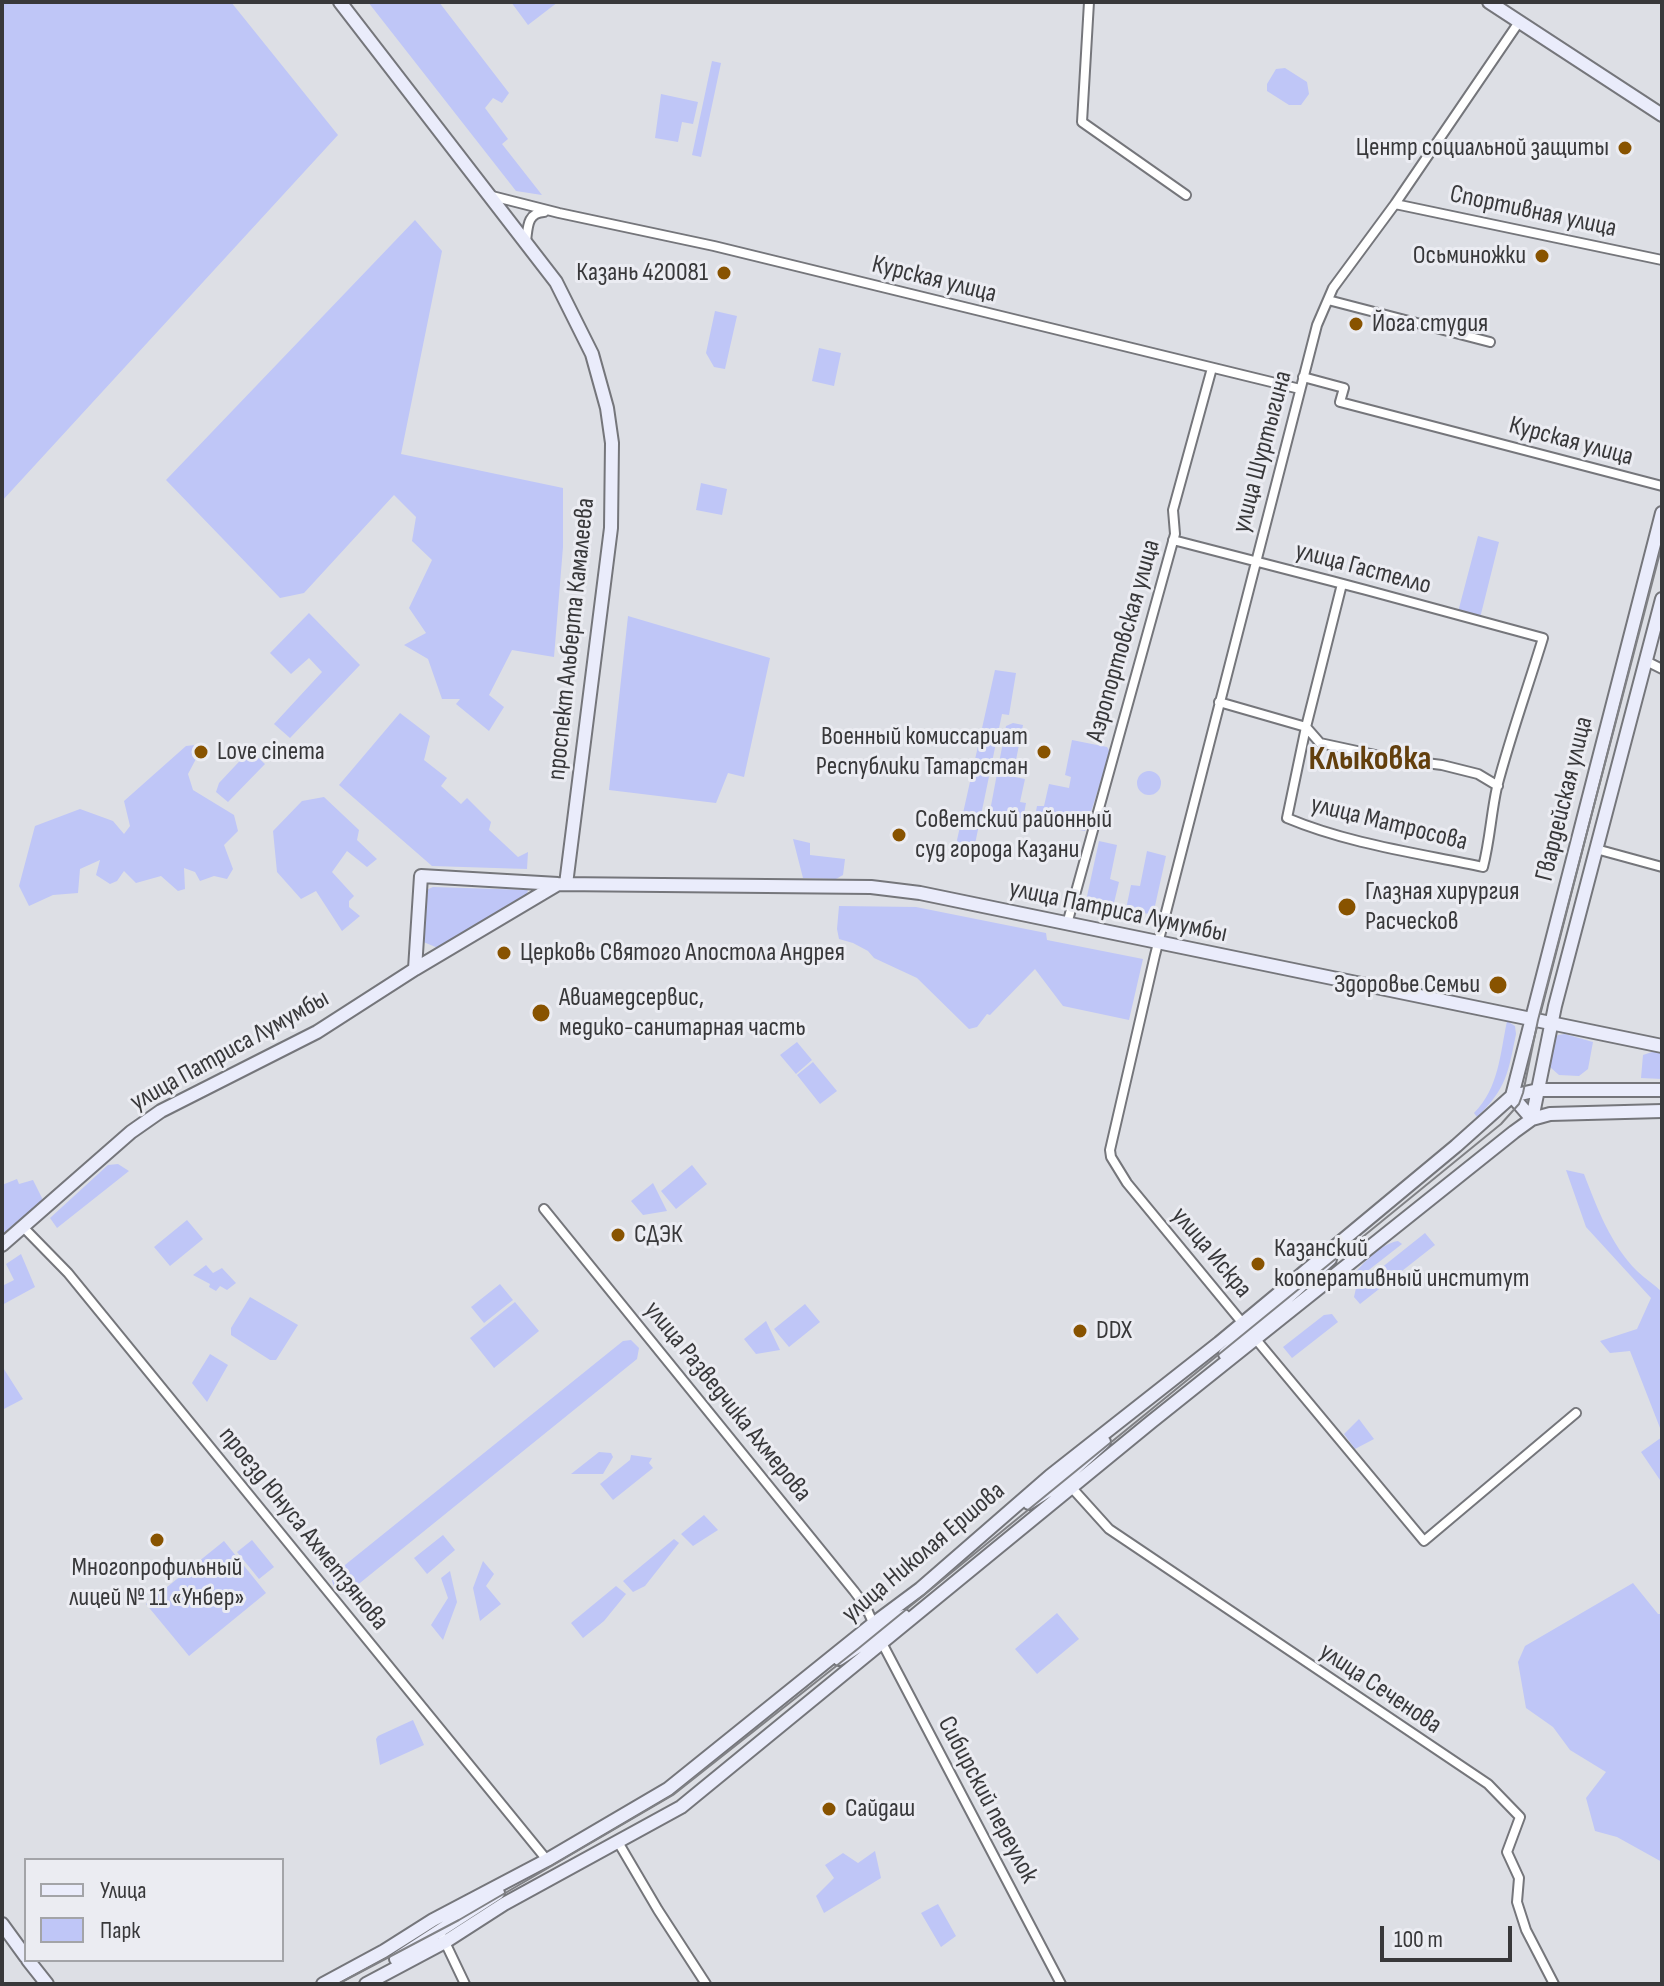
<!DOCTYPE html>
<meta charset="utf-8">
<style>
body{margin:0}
#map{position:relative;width:1664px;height:1986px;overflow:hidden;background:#dddfe5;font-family:"Sofia Sans Condensed",sans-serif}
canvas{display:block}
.frame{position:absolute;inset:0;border:4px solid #38383a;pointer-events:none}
.legend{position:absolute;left:24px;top:1858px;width:260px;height:104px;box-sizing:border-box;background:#ebecf2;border:2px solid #a3a4a8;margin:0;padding:10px 14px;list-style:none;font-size:24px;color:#38383a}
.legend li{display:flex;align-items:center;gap:16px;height:40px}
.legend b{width:40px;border:2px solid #a3a4a8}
.scale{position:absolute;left:1380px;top:1926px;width:132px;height:36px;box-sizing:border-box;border:4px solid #38383a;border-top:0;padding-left:10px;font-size:24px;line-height:28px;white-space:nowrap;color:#38383a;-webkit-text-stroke:6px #ebecf2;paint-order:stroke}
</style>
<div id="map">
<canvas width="1664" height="1986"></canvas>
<div class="frame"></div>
<ul class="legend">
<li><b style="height:10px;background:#eaecfb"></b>Улица</li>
<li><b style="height:22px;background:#bfc6f7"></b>Парк</li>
</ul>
<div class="scale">100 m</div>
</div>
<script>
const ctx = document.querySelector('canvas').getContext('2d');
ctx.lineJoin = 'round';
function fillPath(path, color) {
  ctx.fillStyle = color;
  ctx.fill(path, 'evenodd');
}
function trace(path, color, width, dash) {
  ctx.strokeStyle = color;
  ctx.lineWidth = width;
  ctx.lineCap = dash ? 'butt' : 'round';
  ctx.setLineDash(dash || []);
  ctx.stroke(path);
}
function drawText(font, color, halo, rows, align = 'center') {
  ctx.font = font + ' "Sofia Sans Condensed",sans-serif';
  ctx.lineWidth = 6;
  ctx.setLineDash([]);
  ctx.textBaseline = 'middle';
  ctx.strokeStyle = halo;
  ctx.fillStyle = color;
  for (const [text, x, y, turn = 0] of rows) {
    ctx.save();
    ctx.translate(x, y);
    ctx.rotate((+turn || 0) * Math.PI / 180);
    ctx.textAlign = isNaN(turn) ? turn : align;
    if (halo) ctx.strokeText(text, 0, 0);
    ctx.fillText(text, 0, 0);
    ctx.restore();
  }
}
fillPath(new Path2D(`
 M2,2h229l107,133 -336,366z
 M368,2h71l70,91 -7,10 -9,-5 -8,10 23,31 -6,5 40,51 -26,-4z
 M511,2h47l-30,23z
 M712,61l9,2 -20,94 -9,-2z
 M1285,68l22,14 2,12 -8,11h-12l-22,-14v-7l9,-15z
 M661,94l37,8 -5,22 -11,-2 -4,20 -23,-4z
 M415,220l27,31 -41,203 162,34v59l-9,110 -42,-7 -23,45 15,12 -15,24 -33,-27 4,-5h-18l-14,-40 -24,-14 22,-12 -17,-25 23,-48 -20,-19 4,-24 -22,-22 -90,98 -24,5 -114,-118z
 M715,311l22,5 -12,53 -11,-2 -8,-14z
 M819,348l22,5 -7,33 -22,-5z
 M701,483l26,6 -5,26 -26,-5z
 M1478,536l21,6 -19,76 -22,-6z
 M309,613l51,52 -70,73 -16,-14 48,-52 -13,-14 -18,16 -21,-21z
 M628,616l142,42 -26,119 -16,-4 -12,30 -107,-13z
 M995,670l21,3 -7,42 -7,-1 -27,130 -9,7 -7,-4 -2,-7z
 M400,713l30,23 -6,24 23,18 -6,8 20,18 6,-6 24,24 -2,8 29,27 10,-5 -1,17 -95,-3 -93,-81z
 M1013,723l10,2 -8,40 -7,-2 -3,12 20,4 -5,23 6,1 -3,16 -33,-8 16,-85z
 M1072,740l35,7 3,5 -25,79 -51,-10 3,-15h7l5,-22 20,4 2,-11 -6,-2z
 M195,745l2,12 -9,17 5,16 41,25 4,16 -14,14 9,24 -6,10 -13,-3 -14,5 -5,-9 -11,-4 1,21 -7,2 -17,-15 -25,7 -12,-12 -7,10 -7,3 -14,-9 4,-15 -20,9 -2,24 -25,2 -24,11 -10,-20 16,-60 45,-17 33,12 11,13 6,-8 -6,-25 62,-55z
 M250,750l15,14 -37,38 -12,-10 3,-9z
 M1137 783a12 12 0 1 1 24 0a12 12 0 1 1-24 0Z
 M324,797l35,33 -2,10 20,19 -10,8 -20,-16 -15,21 22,24 -5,5v6l11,9 -18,15 -26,-40 -15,8 -24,-27 -4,-41 29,-30z
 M793,839l17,4v12l35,4 -2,16 -7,4 -33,-1z
 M1099,841l18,4 -7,34 9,3 -6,25 -27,-6z
 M1147,851l19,5 -13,59 -27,-6 5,-24 9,1z
 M433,887l95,3 -2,7 -88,51 -17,-7 5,-51z
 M839,906l77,1 130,26 1,7 96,19 -14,61 -66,-14 -28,-37 -45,46 -3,-1 -10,13 -8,2 -52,-51 -43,-20 -6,-7 -15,-8 -14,-4 -2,-10z
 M1507,1021l8,5 1,8c-8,39 -9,54 -39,83l-3,-4c25,-25 26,-59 33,-92z
 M1565,1034l28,8 -5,27 -9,7 -20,-1 -9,-8 3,-27 5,-5z
 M797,1042l15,18 -16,14 -16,-19z
 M1655,1051l7,1v27l-21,-1 2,-23z
 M813,1062l24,29 -17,13 -23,-29z
 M118,1164l11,7 -72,57 -7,-10 58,-53z
 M692,1165l15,19 -31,25 -15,-18z
 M1566,1170l18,4c13,34 27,71 53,97 8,8 17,13 25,21v141l-32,-82 -20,2 -10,-12 37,-12 14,-31 -65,-71z
 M17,1179l2,5 14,-4 12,24 -43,38v-57z
 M653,1183l14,28 -24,4 -12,-14z
 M187,1220l16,19 -33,27 -16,-19z
 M1425,1233l10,12 -75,59 -6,-7 2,-9z
 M1398,1241l4,3 -55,43 -2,-2c12,-15 33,-41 53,-44z
 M21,1254l14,33 -33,18v-19l12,-6 -8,-16z
 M206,1265l7,8 9,-5 14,15 -9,7 -7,-4 -4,5 -7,-4 1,-3 -17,-9z
 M500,1284l13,16 -29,23 -13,-16z
 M250,1297l48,28 -22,35h-6l-39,-25v-7z
 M515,1302l24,29 -45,37 -24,-30z
 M805,1304l15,18 -31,25 -15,-18z
 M1332,1314l6,8 -46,36 -9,-11 41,-32z
 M766,1321l14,29 -24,4 -12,-15z
 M631,1340l8,8 -2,11 -287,232 -8,2 -8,-5 -2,-8 3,-7 288,-232z
 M210,1354l18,11 -21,37 -15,-19z
 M2,1366l21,33 -21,11z
 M1359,1419l15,20 -19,10 -11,-15z
 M1662,1437v46l-21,-31z
 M599,1452l12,1 2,4 -10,17h-32z
 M631,1455l21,3 -3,5 4,5 -40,32 -13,-16 30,-24z
 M704,1515l14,15 -25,16 -12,-12z
 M443,1535l12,15 -28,24 -13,-16z
 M674,1539l5,4 -34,43 -12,6 -10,-11z
 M252,1540l22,27 -15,12 -22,-27z
 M224,1541l42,52 -77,63 -43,-52z
 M483,1561l11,13 -8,12 15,18 -21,17 -7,-33z
 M450,1571l7,31 -14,38 -12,-15 17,-27 -7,-20z
 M1633,1583l25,31h4v248l-45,-25 -22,-6 -9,-33 20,-26 -36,-22 -17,-23 -27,-19 -8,-46 7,-16z
 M616,1586l10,8 -22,27 -21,17 -12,-15z
 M1057,1613l22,26 -42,35 -22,-25z
 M413,1720l11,25 -44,20 -4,-26 2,-3z
 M875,1851l6,27 -57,35 -8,-17 18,-18 -9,-13 18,-12 15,10z
 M938,1904l18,32 -15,11 -20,-34z`), '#bfc6f7');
const street = new Path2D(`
 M1089,2l-7,120 104,73
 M492,196l67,17 155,33 586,143
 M1395,204l267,56
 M526,241c2,-14 1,-28 18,-29
 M1328,300l162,42
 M1303,377l41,11 -4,14 322,84
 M1173,540c65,17 129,33 193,50l177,48c-15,49 -33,99 -46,149 -6,27 -7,53 -14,80 -66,-14 -134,-23 -196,-49l19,-91 36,-143
 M1646,661l16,8
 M1219,702l87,25 14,16 74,16 48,6 36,9 20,12
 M1596,849l66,18
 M1067,924l108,-390 -2,-24 39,-142
 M544,1209l310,382 12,16 8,18
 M24,1228l44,45 479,587
 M1245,1326l-118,-143 -16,-26 -1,-7 45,-195 162,-630 16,-37 62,-84 124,-182
 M1254,1337l170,204 152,-128
 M1072,1488l37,41 379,255 32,33 -13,35 12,26 -2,24 9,28 28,54
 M881,1641l180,343
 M618,1842l40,68 48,74
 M443,1938l22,46`);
const secondary = new Path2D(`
 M340,2l216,280 36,72 15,54 5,35 -1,85 -45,356
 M1489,2l173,113
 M415,969l6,-93 137,8 313,3 49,6 742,153
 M1512,1096l150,-583
 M1512,1096l20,23
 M1532,1119l23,-113 107,-407
 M2,1245l129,-113 30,-21 156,-79 98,-63 143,-85
 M1225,1354l105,-95
 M1029,1503l28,-18 47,-43
 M839,1659l65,-43
 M2,1924l24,33
 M396,1959l102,-66
 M28,1960l19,24
 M323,1984l61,-33 49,-31 114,-60 121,-71 205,-165 47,-35 130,-113 169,-133 237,-197 56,-50 26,-6h124
 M366,1984l79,-42 59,-38 177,-97 470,-385 363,-290 18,-13 18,-5 112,-3`);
trace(street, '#75767b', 12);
trace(secondary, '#75767b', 16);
trace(street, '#fff', 8);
trace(secondary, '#eaecfb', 12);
trace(new Path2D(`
 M338,1984l121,-64 214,-125 186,-147 642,-524 18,-20 4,-11 15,-73 124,-475`), '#808185', 2);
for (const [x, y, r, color] of [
 [1625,148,8,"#885300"],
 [1542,256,8,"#885300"],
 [724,273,8,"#885300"],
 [1356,324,8,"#885300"],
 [201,752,8,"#885300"],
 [1044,752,8,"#885300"],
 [899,835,8,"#885300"],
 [1347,907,10,"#885300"],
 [504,953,8,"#885300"],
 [1498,985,10,"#885300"],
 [541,1013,10,"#885300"],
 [618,1235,8,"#885300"],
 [1258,1264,8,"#885300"],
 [1080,1331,8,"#885300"],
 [157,1540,8,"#885300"],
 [829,1809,8,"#885300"]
]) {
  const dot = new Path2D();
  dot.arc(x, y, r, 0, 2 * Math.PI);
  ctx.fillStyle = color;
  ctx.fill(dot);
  trace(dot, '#ebecf2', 3);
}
drawText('26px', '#38383a', '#ebecf2', [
 ["Центр социальной защиты",1609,148,"right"],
 ["Осьминожки",1526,256,"right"],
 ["Казань 420081",708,273,"right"],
 ["Йога студия",1372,324],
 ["Военный комиссариат",1028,737,"right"],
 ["Республики Татарстан",1028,767,"right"],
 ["Love cinema",217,752],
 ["Советский районный",915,820],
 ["суд города Казани",915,850],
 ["Глазная хирургия",1365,892],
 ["Расческов",1365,922],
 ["Церковь Святого Апостола Андрея",520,953],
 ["Здоровье Семьи",1480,985,"right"],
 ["Авиамедсервис,",559,998],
 ["медико-санитарная часть",559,1028],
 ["СДЭК",634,1235],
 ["Казанский",1274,1249],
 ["кооперативный институт",1274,1279],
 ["DDX",1096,1331],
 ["Многопрофильный",157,1568,"center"],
 ["лицей № 11 «Унбер»",157,1598,"center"],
 ["Сайдаш",845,1809]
], 'left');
drawText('26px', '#38383a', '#ebecf2', [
 ["Спортивная улица",1533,212,12],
 ["Курская улица",934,280,14],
 ["Курская улица",1571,442,15],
 ["улица Шуртыгина",1263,452,-75],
 ["улица Гастелло",1363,569,15],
 ["проспект Альберта Камалеева",572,639,-84],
 ["Аэропортовская улица",1124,641,-74],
 ["Гвардейская улица",1565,799,-76],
 ["улица Матросова",1389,824,14],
 ["улица Патриса Лумумбы",1118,912,12],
 ["улица Патриса Лумумбы",230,1051,-29],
 ["улица Искра",1211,1253,50],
 ["улица Разведчика Ахмерова",727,1402,51],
 ["проезд Юнуса Ахметзянова",303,1529,51],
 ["улица Николая Ершова",924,1553,-40],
 ["улица Сеченова",1380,1689,34],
 ["Сибирский переулок",987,1800,62]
]);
drawText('bold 34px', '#633f0d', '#ebecf2', [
 ["Клыковка",1370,760]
]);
</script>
